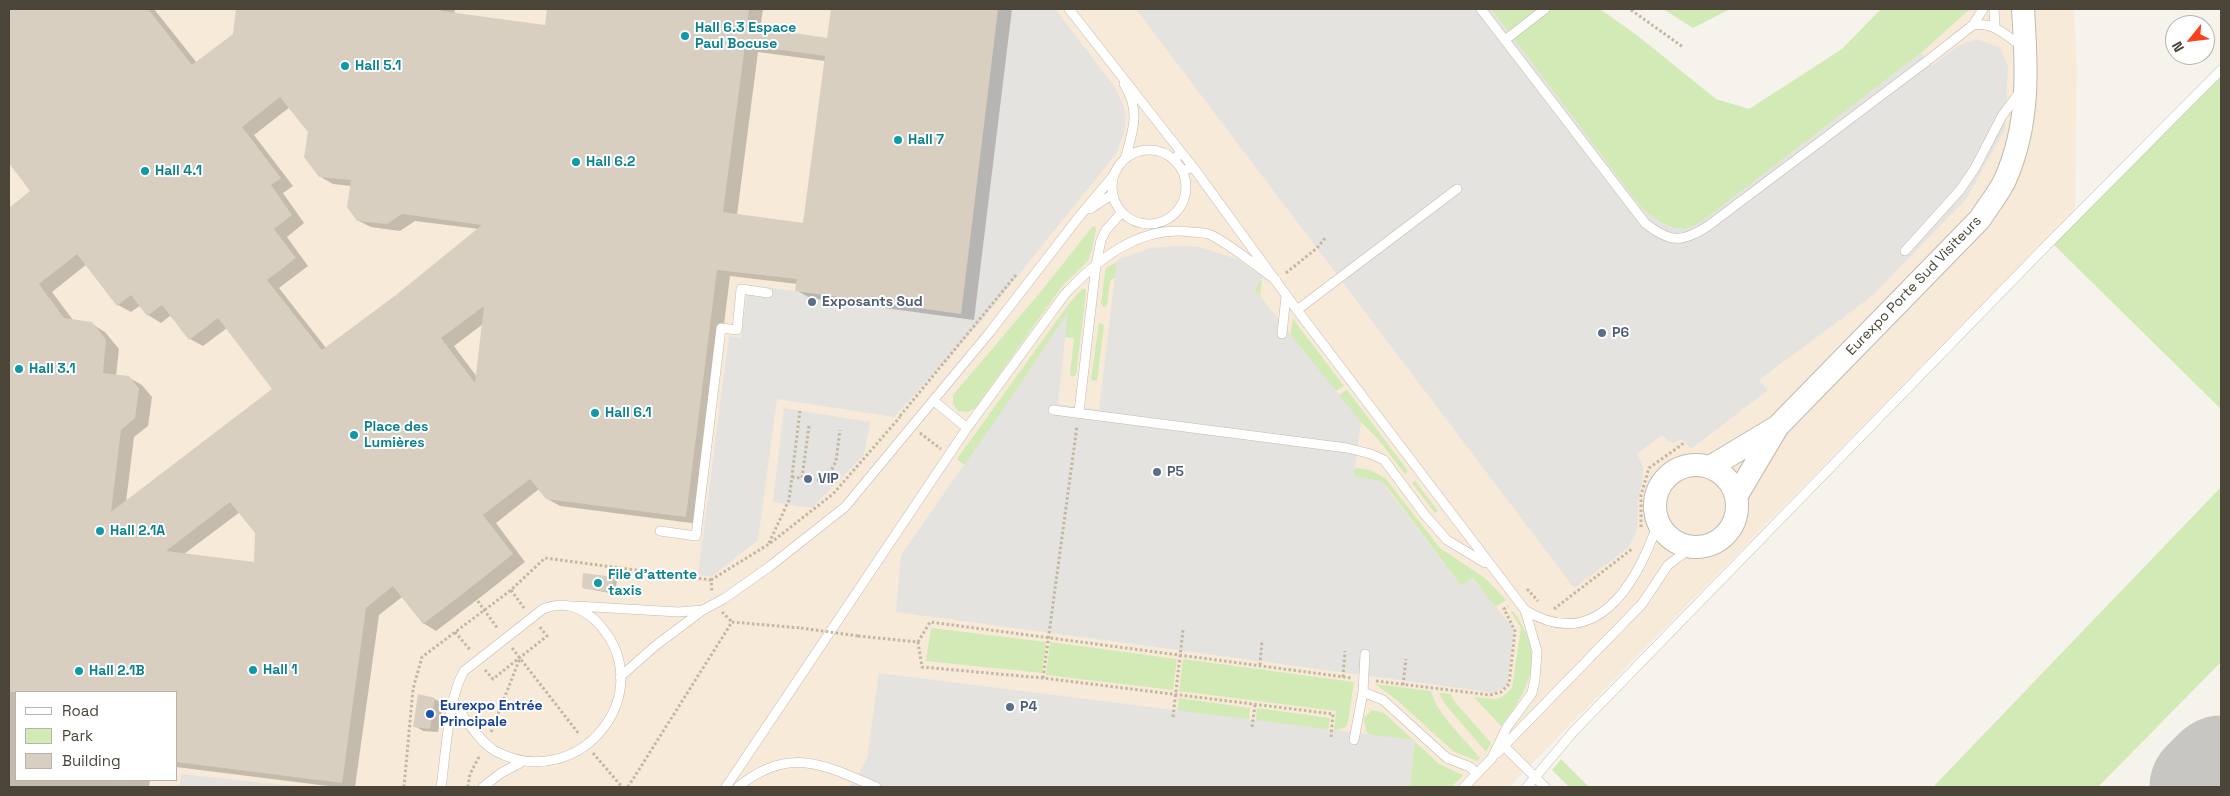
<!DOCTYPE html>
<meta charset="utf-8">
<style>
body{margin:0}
#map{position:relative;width:2230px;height:796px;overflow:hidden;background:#f6f3ec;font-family:"Space Grotesk",sans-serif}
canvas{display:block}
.frame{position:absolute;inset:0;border:10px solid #4b4439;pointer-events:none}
.legend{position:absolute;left:15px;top:691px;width:162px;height:90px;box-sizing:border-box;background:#fff;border:1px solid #b7b4b0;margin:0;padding:6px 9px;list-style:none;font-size:15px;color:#4b4439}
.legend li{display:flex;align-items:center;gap:10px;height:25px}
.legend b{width:25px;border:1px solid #b7b4b0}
.north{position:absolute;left:2165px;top:15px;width:50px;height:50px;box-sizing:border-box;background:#fff;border:1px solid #b7b4b0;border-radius:50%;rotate:241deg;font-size:14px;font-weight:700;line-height:20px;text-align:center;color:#4b4439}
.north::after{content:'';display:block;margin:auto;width:18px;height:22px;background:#fc3f1d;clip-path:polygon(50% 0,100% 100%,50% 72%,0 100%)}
</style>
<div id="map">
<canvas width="2230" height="796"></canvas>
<div class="frame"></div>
<ul class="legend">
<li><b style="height:6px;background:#fff"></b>Road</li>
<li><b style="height:14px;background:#d2eab5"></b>Park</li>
<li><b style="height:14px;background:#d8cfc1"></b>Building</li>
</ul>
<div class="north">N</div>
</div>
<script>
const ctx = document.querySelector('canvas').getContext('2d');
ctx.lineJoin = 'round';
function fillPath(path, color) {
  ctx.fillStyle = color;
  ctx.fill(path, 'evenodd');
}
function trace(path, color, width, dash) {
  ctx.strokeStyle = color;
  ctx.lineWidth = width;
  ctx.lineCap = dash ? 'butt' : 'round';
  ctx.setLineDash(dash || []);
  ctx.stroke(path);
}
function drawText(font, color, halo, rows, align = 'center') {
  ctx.font = font + ' "Space Grotesk",sans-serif';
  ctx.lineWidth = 4;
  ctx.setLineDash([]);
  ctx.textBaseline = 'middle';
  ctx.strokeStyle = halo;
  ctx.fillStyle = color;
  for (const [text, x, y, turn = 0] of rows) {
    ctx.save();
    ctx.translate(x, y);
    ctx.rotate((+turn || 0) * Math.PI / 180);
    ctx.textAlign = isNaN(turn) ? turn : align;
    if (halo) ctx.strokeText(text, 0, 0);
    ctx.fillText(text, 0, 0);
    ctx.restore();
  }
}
fillPath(new Path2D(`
 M9,9h1482l148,196 282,-152 49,-44h104l3,60 -2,140 -566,578h-1500zM16,692h160v88h-160z`), '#f7ead8');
fillPath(new Path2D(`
 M1491,9h109l38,27 78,63 33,10 93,-60 39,-40h89l-49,44 -220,169c-4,2 -10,6 -15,7 -18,3 -34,-13 -47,-24z
 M1663,9h67l-37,19z
 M2221,75v334l-168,-165z
 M1095,226l1,4 -4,19 -4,12 -25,24 -88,123 -7,4 -10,-1 -5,-7v-9l90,-106 49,-62z
 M1120,260l126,9 16,12 -2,15 -12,-11 -131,-9 -7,5 -3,25 -3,1 -3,-3 4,-32 1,-4z
 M1082,289h4v3l-10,83 -4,2 -2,-2 4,-37 -13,-1 -94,130 -10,-8 111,-154z
 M1293,319l51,67 -11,7 -43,-57z
 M1099,323l5,2 -7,56 -6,-1z
 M1347,390l61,81 -3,3 -27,-35 -42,-42z
 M1356,468l14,2 15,8 55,70 46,31 20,21 -11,7 -22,-29 -11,9 -75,-100 -8,-6 -25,-4v-8z
 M1415,481l23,30 -3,2 -23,-30z
 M2221,487v175l-123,125h-165z
 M1513,611c32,45 20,74 -12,115l-27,-29 21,2 7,-2 10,-9 9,-60 -10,-16z
 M931,628l115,14 -4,31 -116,-12z
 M1050,642l127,17 -4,31 -127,-15z
 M1183,659l171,23 -6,40 -2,5 -12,4 2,-20 -157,-20z
 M1375,684l56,7c6,24 34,48 49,67l-3,3 -24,-10 -55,-50z
 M1439,693l12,1 3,7 37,42 -5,9 -41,-48z
 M1179,698l71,10 -1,12 -72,-9z
 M1257,708l73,10 -2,12 -72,-9z
 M1372,710l12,3 55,51 24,11 -12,12h-41l4,-40 -2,-4 -42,-8 -4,-4 -2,-13z
 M1561,759l28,28h-20l-17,-17z`), '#d2eab5');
fillPath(new Path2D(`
 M998,9h57l59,77 9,18 3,14 -2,16 -8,20 -134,166 -88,97 -117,-18 -19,141 -47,37 -13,-2 31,-239 12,2 7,-53 213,28z
 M1136,9h355l148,196 20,17 16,6 11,1 15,-7 220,-169 11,13 24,-19 21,-8 23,9 8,18 -3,63 -39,70 -94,97 -113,84 9,10 -77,59 -9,-10 -8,4 -6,-2 -6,-6 -25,19 6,12v12l-5,23 -1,29 -9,18 -54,40z
 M1178,246l22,1 37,12 26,18 -8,13 106,132 -7,54 27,5 80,105 11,-8 42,51 -7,56 -12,8 -599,-81 5,-57 110,-157 57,-86 -10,92 41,6 18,-150 33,-12z
 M784,408l86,14 -6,33 -52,53 -39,-6z
 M879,673l536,67 -5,47h-562l8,-8 11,-21z
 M181,774l113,12 -115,1z`), '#e5e3e0');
fillPath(new Path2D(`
 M9,9h145l43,54 37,-28 3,-26h218l-1,6 92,12 3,-18h214l-3,20 68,10 4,-30h180l-38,311 -164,-22 -14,-8 1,-6 -67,-8 -31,248 -139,-18 -14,-8 -7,-9 -43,34 29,39 -43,34 -46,35 -13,-8 -21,-26 -23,18 -24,172h-19l-160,-20v-75h-160v88h134l-1,7h-140v-578l23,-18 -23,-30zM758,52l67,9 -21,164 -67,-10zM290,107l19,25 10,44 14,8 18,2 6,34 14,7 29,4 15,-10 64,8 -83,67 -70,52 -47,-60 29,-22 -21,-29 17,-14 -21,-30 10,-7 -39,-51zM87,264l31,41 13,7 10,-7 7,10 13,8 10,-8 19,24 13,7 24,-18 47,61 -148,113 8,-65 14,-11 4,-29 -10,-12 -14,-8 -12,-1 3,-27 -14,-17 -13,-8 -19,-4 -21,-28zM483,324l-6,53 -23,-31zM240,512l16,20 -1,31 -71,-9z
 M613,578l4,2 -2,14 -32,-6z
 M435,699l8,5 -5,28 -15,-1 -8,-5z`), '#0003');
trace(new Path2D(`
 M2207,787l14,-14`), '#c8c6c3', 115);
fillPath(new Path2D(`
 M9,9h139l44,56 41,-31 3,-25h205v2l104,14 2,-16h202l-2,17 80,12 4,-29h167l-37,305 -166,-23 2,-12 -80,-9 -31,247 -140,-18 -16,-20 -47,36 30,39 -44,35 -46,35 -30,-38 -27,22 -24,175 -166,-21v-70h-167v-484l21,-17 -21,-28zM745,45l80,11 -22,167 -80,-11zM280,97l28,35 -4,25 15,20 32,3 -4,27 10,14 30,3 15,-10 80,11 -86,70 -74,55 -55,-70 29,-22 -22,-29 18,-14 -21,-30 10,-7 -39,-51zM77,254l40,52 14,-11 16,21 15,-11 27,35 29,-22 54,71 -161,123 10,-82 14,-12 4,-29 -10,-13 -26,-3 3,-33 -14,-18 -28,-4 -25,-34zM484,306l-9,77 -34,-45zM230,502l25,31 -1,29 -88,-11z
 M583,573l31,4 -3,15 -29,-4z
 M418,694l17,4 -5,31 -17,-2z`), '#d8cfc1');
const service = new Path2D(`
 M1069,9l112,143 -7,8
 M1481,9l164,214c25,20 37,20 63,3l219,-165 46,-36 10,-16
 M1994,9l1,18
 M1973,25c21,-3 33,10 49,22
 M1505,40l40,-31
 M1124,84c17,26 9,47 1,75
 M1112 187a37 37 0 1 1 74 0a37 37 0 1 1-74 0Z
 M1181,152l12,15
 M1182,171l11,-4 104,143 228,300 12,41 -2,28 -3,14 -25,34 -15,31 -28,29
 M1090,209l23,-15
 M1905,251l55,-61 15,-22 27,-52 17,-23
 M1297,310l160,-121
 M1282,334l4,-38
 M934,401l33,27
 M1053,410l294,38 24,6 13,6 41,55 22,25 38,23
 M1079,412l17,-147 5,-25 5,-10 16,-18
 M660,531l36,5 25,-208 16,2 4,-41 27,4
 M576,606l102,6 25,-2
 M1525,610c72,44 112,-27 133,-87
 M620,677l35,-31 48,-36 22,-12 44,-31 76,-60 145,-175 88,-114 36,-43
 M1363,692l2,-38
 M1354,740l9,-48 20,8 64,58 23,9 7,7
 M1504,746l41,41
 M1497,753l145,-149 26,-39 24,-18
 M441,787c5,-33 7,-89 23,-116l79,-62c20,-8 36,-3 52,11 70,69 -15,176 -100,131 -17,-11 -30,-33 -42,-49
 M483,787l18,-14 19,-10
 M726,787l241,-359 98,-134c33,-35 75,-69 126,-62 7,1 16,0 22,4 22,12 43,30 63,44
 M738,787c50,-41 85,-23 138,0
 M1527,787l46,-55 472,-485 176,-177`);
const tertiary = new Path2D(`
 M1655 506a41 41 0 1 1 82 0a41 41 0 1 1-82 0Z
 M1710,467l65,-39
 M1737,495l41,-69 202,-207c8,-13 19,-26 25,-39 25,-56 22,-112 18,-171`);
trace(service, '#c2bbae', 10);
trace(tertiary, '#c2bbae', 24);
trace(new Path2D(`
 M1631,10l52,37
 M1286,273l31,-25 9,-11
 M900,416l116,-141
 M920,433l21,16
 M792,477l25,3 11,-3 8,-16 4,-31
 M802,478l7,-52
 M1641,527v-32l8,-27 35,-25
 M769,543l20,-43 11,-89
 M711,580l58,-36 64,-50 67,-77
 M469,589l29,40
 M511,590l13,18
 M1527,591l1,-1 10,11
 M1554,609l78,-60
 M722,612l10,10
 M455,632l16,19
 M858,636l60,6 4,25 121,11 290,36 -2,23
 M918,642l12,-20 422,56
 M512,648l67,86
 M1260,665l2,-25
 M485,670l8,9 54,-43 -8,-10
 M1343,677l2,-26
 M1043,678l34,-252
 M1376,681l114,14 11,-3 8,-8 6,-53 -11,-22 4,-3
 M1403,685l3,-26
 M1173,717l10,-87
 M1252,727l3,-22
 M491,732l29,-74
 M593,753l29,34
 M404,787l9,-98 9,-32 89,-67 34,-32 166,22 1,12
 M468,787l2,-13 10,-19
 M628,787l104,-165 69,6`), '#c4b79f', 3, [2.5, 2.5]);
trace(service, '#fff', 9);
trace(tertiary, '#fff', 22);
trace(new Path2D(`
 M801,628l57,8`), '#c4b79f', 3, [2.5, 2.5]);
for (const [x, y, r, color] of [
 [685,36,5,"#0f9aa8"],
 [345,66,5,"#0f9aa8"],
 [898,140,5,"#0f9aa8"],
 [576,162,5,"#0f9aa8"],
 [145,171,5,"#0f9aa8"],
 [812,302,5,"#5c6f8a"],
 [1602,333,5,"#5c6f8a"],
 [19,369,5,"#0f9aa8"],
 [595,413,5,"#0f9aa8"],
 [354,435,5,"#0f9aa8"],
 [1157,472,5,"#5c6f8a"],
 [808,479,5,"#5c6f8a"],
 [100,531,5,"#0f9aa8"],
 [598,583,5,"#0f9aa8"],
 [253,670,5,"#0f9aa8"],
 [79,671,5,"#0f9aa8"],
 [1010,707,5,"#5c6f8a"],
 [430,714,5,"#1a4fb4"]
]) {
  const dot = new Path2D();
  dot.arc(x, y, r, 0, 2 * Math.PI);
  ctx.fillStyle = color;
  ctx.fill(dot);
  trace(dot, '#fff', 2);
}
drawText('bold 14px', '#0d838f', '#fff', [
 ["Hall 6.3 Espace",695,28],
 ["Paul Bocuse",695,44],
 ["Hall 5.1",355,66],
 ["Hall 7",908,140],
 ["Hall 6.2",586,162],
 ["Hall 4.1",155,171],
 ["Hall 3.1",29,369],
 ["Hall 6.1",605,413],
 ["Place des",364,427],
 ["Lumières",364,443],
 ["Hall 2.1A",110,531],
 ["File d'attente",608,575],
 ["taxis",608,591],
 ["Hall 1",263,670],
 ["Hall 2.1B",89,671]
], 'left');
drawText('14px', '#4b4439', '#fff', [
 ["Eurexpo Porte Sud Visiteurs",1914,286,-46]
]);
drawText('bold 14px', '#4e5e75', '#fff', [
 ["Exposants Sud",822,302],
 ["P6",1612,333],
 ["P5",1167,472],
 ["VIP",818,479],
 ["P4",1020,707]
], 'left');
drawText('bold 14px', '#164399', '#fff', [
 ["Eurexpo Entrée",440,706],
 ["Principale",440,722]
], 'left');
</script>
